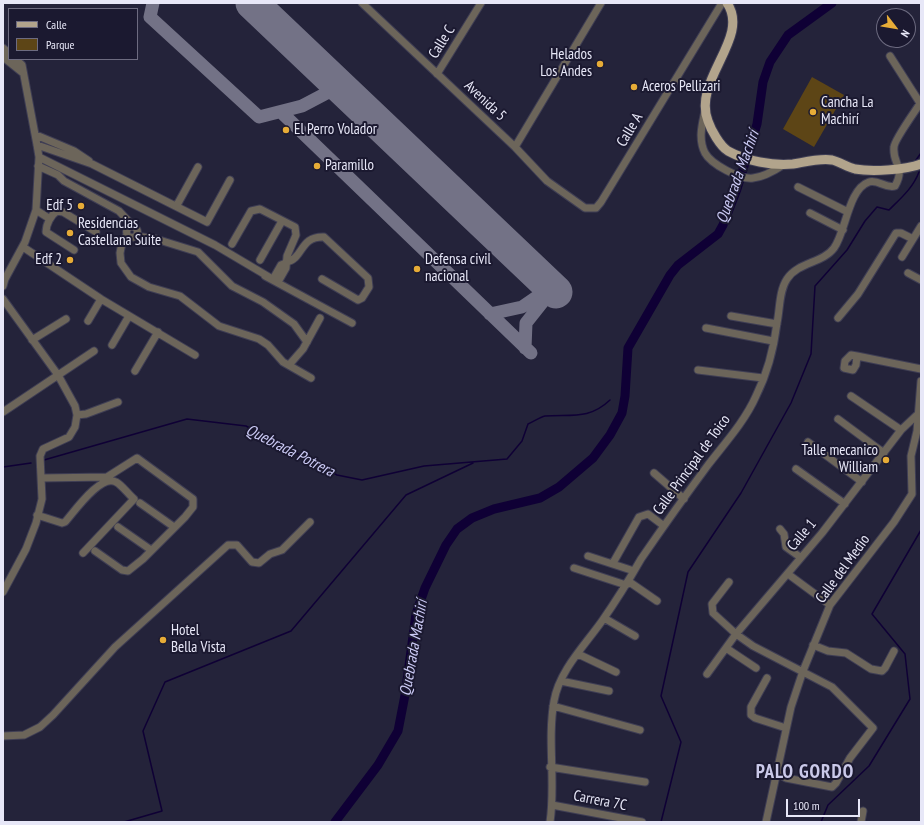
<!DOCTYPE html>
<meta charset="utf-8">
<style>
body{margin:0}
#map{position:relative;width:924px;height:825px;overflow:hidden;background:#24233a;font-family:"PT Sans Narrow",sans-serif}
canvas{display:block}
.frame{position:absolute;inset:0;border:4px solid #e7e7f7;pointer-events:none}
.legend{position:absolute;left:8px;top:8px;width:130px;height:52px;box-sizing:border-box;background:#1b1930;border:1px solid #6d6b80;margin:0;padding:5px 7px;list-style:none;font-size:12px;color:#e7e7f7}
.legend li{display:flex;align-items:center;gap:8px;height:20px}
.legend b{width:20px;border:1px solid #6d6b80}
.north{position:absolute;left:876px;top:8px;width:40px;height:40px;box-sizing:border-box;background:#1b1930;border:1px solid #6d6b80;border-radius:50%;rotate:121deg;font-size:11px;font-weight:700;line-height:16px;text-align:center;color:#e7e7f7}
.north::after{content:'';display:block;margin:auto;width:14px;height:18px;background:#e7ac37;clip-path:polygon(50% 0,100% 100%,50% 72%,0 100%)}
.scale{position:absolute;left:786px;top:799px;width:74px;height:18px;box-sizing:border-box;border:2px solid #e7e7f7;border-top:0;padding-left:5px;font-size:12px;line-height:14px;white-space:nowrap;color:#e7e7f7;-webkit-text-stroke:3px #1b1930;paint-order:stroke}
</style>
<div id="map">
<canvas width="924" height="825"></canvas>
<div class="frame"></div>
<ul class="legend">
<li><b style="height:5px;background:#b2a48c"></b>Calle</li>
<li><b style="height:11px;background:#5d4516"></b>Parque</li>
</ul>
<div class="north">N</div>
<div class="scale">100 m</div>
</div>
<script>
const ctx = document.querySelector('canvas').getContext('2d');
ctx.lineJoin = 'round';
function fillPath(path, color) {
  ctx.fillStyle = color;
  ctx.fill(path, 'evenodd');
}
function trace(path, color, width, dash) {
  ctx.strokeStyle = color;
  ctx.lineWidth = width;
  ctx.lineCap = dash ? 'butt' : 'round';
  ctx.setLineDash(dash || []);
  ctx.stroke(path);
}
function drawText(font, color, halo, rows, align = 'center') {
  ctx.font = font + ' "PT Sans Narrow",sans-serif';
  ctx.lineWidth = 4;
  ctx.setLineDash([]);
  ctx.textBaseline = 'middle';
  ctx.strokeStyle = halo;
  ctx.fillStyle = color;
  for (const [text, x, y, turn = 0] of rows) {
    ctx.save();
    ctx.translate(x, y);
    ctx.rotate((+turn || 0) * Math.PI / 180);
    ctx.textAlign = isNaN(turn) ? turn : align;
    if (halo) ctx.strokeText(text, 0, 0);
    ctx.fillText(text, 0, 0);
    ctx.restore();
  }
}
fillPath(new Path2D(`
 M812,77l32,18 -30,52 -31,-18z`), '#5d4516');
trace(new Path2D(`
 M916,160l5,-7
 M44,460l143,-41 59,7 91,49 25,5 62,-14 83,-7 15,-18 6,-17c5,-2 12,-7 17,-8 26,-2 44,4 65,-16
 M3,467l28,-4
 M124,822l38,-11 -19,-80 22,-49 126,-51 115,-136 67,-32
 M661,822l20,-80 -20,-46 27,-124 53,-79 50,-90 20,-49 4,-68 32,-36 18,-29 12,-14 12,3c12,-12 24,-22 30,-38
 M821,822l7,-17 41,-39 41,-67 -5,-45 -33,-40 49,-84`), '#0f0035', 1.5);
trace(new Path2D(`
 M335,822l43,-57 20,-34 7,-36 11,-81 9,-26 21,-43 11,-16 15,-11 22,-9 46,-11 19,-11 34,-29 17,-23 12,-22 3,-17 3,-48 42,-73 8,-10 40,-31 5,-9 14,-36 20,-65 6,-42 7,-20 18,-27 44,-32`), '#0f0035', 9);
trace(new Path2D(`
 M153,3l-3,14 109,100 43,-11 38,-20
 M281,112l250,241
 M490,314l32,-7 29,-20
 M525,348l1,-25 23,-29`), '#737286', 13);
trace(new Path2D(`
 M252,3l304,289`), '#737286', 33);
const minor = new Path2D(`
 M362,3l153,144 32,34 38,27h11l5,-6 121,-199
 M3,48l6,5
 M890,56l30,47
 M3,57l20,16
 M437,74l44,-71
 M705,111c-3,14 -7,28 0,42 6,11 35,27 48,25 11,-1 21,-7 30,-13
 M36,135l38,16 15,10
 M37,145l55,19 115,58 23,-42
 M515,147l86,-144
 M39,157l176,88 54,32
 M38,166l20,9 6,6 55,30 15,16
 M798,187l50,25
 M177,205l21,-38
 M36,210l14,9
 M810,213l33,17
 M126.5 232a5.5 5.5 0 1 1 11 0a5.5 5.5 0 1 1-11 0Z
 M127,235l-5,8 -2,10 1,10 10,14 18,10 31,9 39,30 40,13 9,6 15,17 28,16
 M136,236l20,3 42,13 34,34 31,16 31,22 13,18
 M232,244l19,-33 9,-2 35,18 1,8 -9,21 -1,12 -8,14
 M23,247l78,52 94,56
 M74,250l-28,-18c0,-8 5,-17 11,-21l6,1 33,20
 M902,257l19,-31
 M260,260l22,-39
 M286,262c18,-3 13,-26 38,-25l44,41 1,9 -7,11 -4,2 -36,-21
 M908,273l13,7
 M265,276l87,47
 M273,279l8,-14 5,-2
 M3,286l2,-7 20,-37 11,-32 3,-53 -2,-12 -15,-80 -7,-6
 M3,299l55,76 17,31 2,9 -2,12 -6,10 -26,12 -3,7 2,43 -6,24 -10,26 -23,43
 M731,316l46,8
 M838,318l20,-24 38,-61h5l12,6
 M88,321l13,-22
 M706,328l67,13
 M32,340l34,-21
 M112,345l17,-29
 M857,356l-1,9 -3,5 -9,-2 1,-7 6,-6 6,1 64,13
 M289,365l14,-16 17,-31
 M698,370l65,8
 M135,371l23,-39
 M851,396l50,34
 M3,412l91,-61
 M77,415l9,-1 32,-12
 M838,419l46,34
 M808,442l54,40
 M796,469l49,35
 M654,473l30,26
 M41,478l66,-1 30,-19 56,41v8l-8,10 -42,42 -15,12 -6,-1 -27,-19
 M140,503l34,24
 M37,515l25,8 3,-1c9,-10 36,-49 51,-40 6,3 12,12 18,17l-51,54
 M118,527l33,23
 M780,529l4,5 2,13 14,10
 M588,556l46,15
 M613,563l26,-46 9,-3 16,12
 M574,568l52,17
 M788,574l42,31
 M628,581l29,20
 M729,582l-17,22 1,9 23,21 17,12 79,41 41,41 -23,30 -14,25 -4,4 -46,-9 -9,-5
 M604,618l31,18
 M813,645l15,6 18,2 25,16 11,2 3,-3 9,-17
 M726,648l30,20
 M578,654l38,18
 M707,674l29,-40 86,-101 79,-103 17,-16
 M767,678l-16,29v8l4,3 31,10
 M561,681l48,10
 M553,706l87,24
 M3,736l21,-1 16,-8 13,-12 62,-68 113,-102h9l15,17 7,1 11,-9 12,-4 28,-28
 M550,767l95,15
 M552,805l90,17
 M550,822c6,-39 -3,-81 4,-121 5,-30 31,-56 48,-80 14,-20 27,-41 39,-62 22,-32 44,-63 67,-94 17,-22 37,-44 48,-69 11,-22 18,-49 21,-73 3,-14 2,-32 10,-44 11,-17 36,-16 47,-31 12,-16 14,-59 35,-66 9,-3 17,7 26,4 11,-19 -3,-22 -1,-39 0,-7 22,-37 27,-45
 M766,822l25,-115 12,-36 27,-66 64,-83 18,-28 -1,-38 6,-25 4,-50
 M861,822l2,-11`);
const major = new Path2D(`
 M727,3c24,35 -35,77 -19,118 3,9 12,25 20,30 18,10 45,15 65,13 12,-2 27,-6 39,-4 8,2 15,7 23,9 17,3 50,1 66,-5`);
trace(minor, '#3f3e54', 9);
trace(major, '#3f3e54', 11);
trace(minor, '#6c655a', 7);
trace(major, '#b2a48c', 9);
for (const [x, y, r, color] of [
 [600,64,4,"#e7ac37"],
 [634,87,4,"#e7ac37"],
 [813,112,4,"#e7ac37"],
 [286,130,4,"#e7ac37"],
 [317,166,4,"#e7ac37"],
 [81,206,4,"#e7ac37"],
 [70,233,4,"#e7ac37"],
 [70,260,4,"#e7ac37"],
 [417,269,4,"#e7ac37"],
 [886,460,4,"#e7ac37"],
 [163,640,4,"#e7ac37"]
]) {
  const dot = new Path2D();
  dot.arc(x, y, r, 0, 2 * Math.PI);
  ctx.fillStyle = color;
  ctx.fill(dot);
  trace(dot, '#1b1930', 1.5);
}
drawText('15px', '#e7e7f7', '#1b1930', [
 ["Calle C",442,42,-58],
 ["Avenida 5",485,101,43],
 ["Calle A",630,130,-59],
 ["Calle Principal de Toico",692,465,-54],
 ["Calle 1",802,535,-50],
 ["Calle del Medio",843,569,-54],
 ["Carrera 7C",600,801,11]
]);
drawText('15px', '#e7e7f7', '#1b1930', [
 ["Helados",592,55,"right"],
 ["Los Andes",592,72,"right"],
 ["Aceros Pellizari",642,87],
 ["Cancha La",821,103],
 ["Machirí",821,120],
 ["El Perro Volador",294,130],
 ["Paramillo",325,166],
 ["Edf 5",73,206,"right"],
 ["Residencias",78,224],
 ["Castellana Suite",78,241],
 ["Edf 2",62,260,"right"],
 ["Defensa civil",425,260],
 ["nacional",425,277],
 ["Talle mecanico",878,451,"right"],
 ["William",878,468,"right"],
 ["Hotel",171,631],
 ["Bella Vista",171,648]
], 'left');
drawText('italic 16px', '#cccbf6', '#1b1930', [
 ["Quebrada Machirí",738,177,-70],
 ["Quebrada Potrera",290,451,27],
 ["Quebrada Machirí",414,648,-80]
]);
ctx.letterSpacing = '1px';
drawText('bold 19px', '#cac9e9', '#1b1930', [
 ["PALO GORDO",805,773]
]);
ctx.letterSpacing = '0px';
</script>
